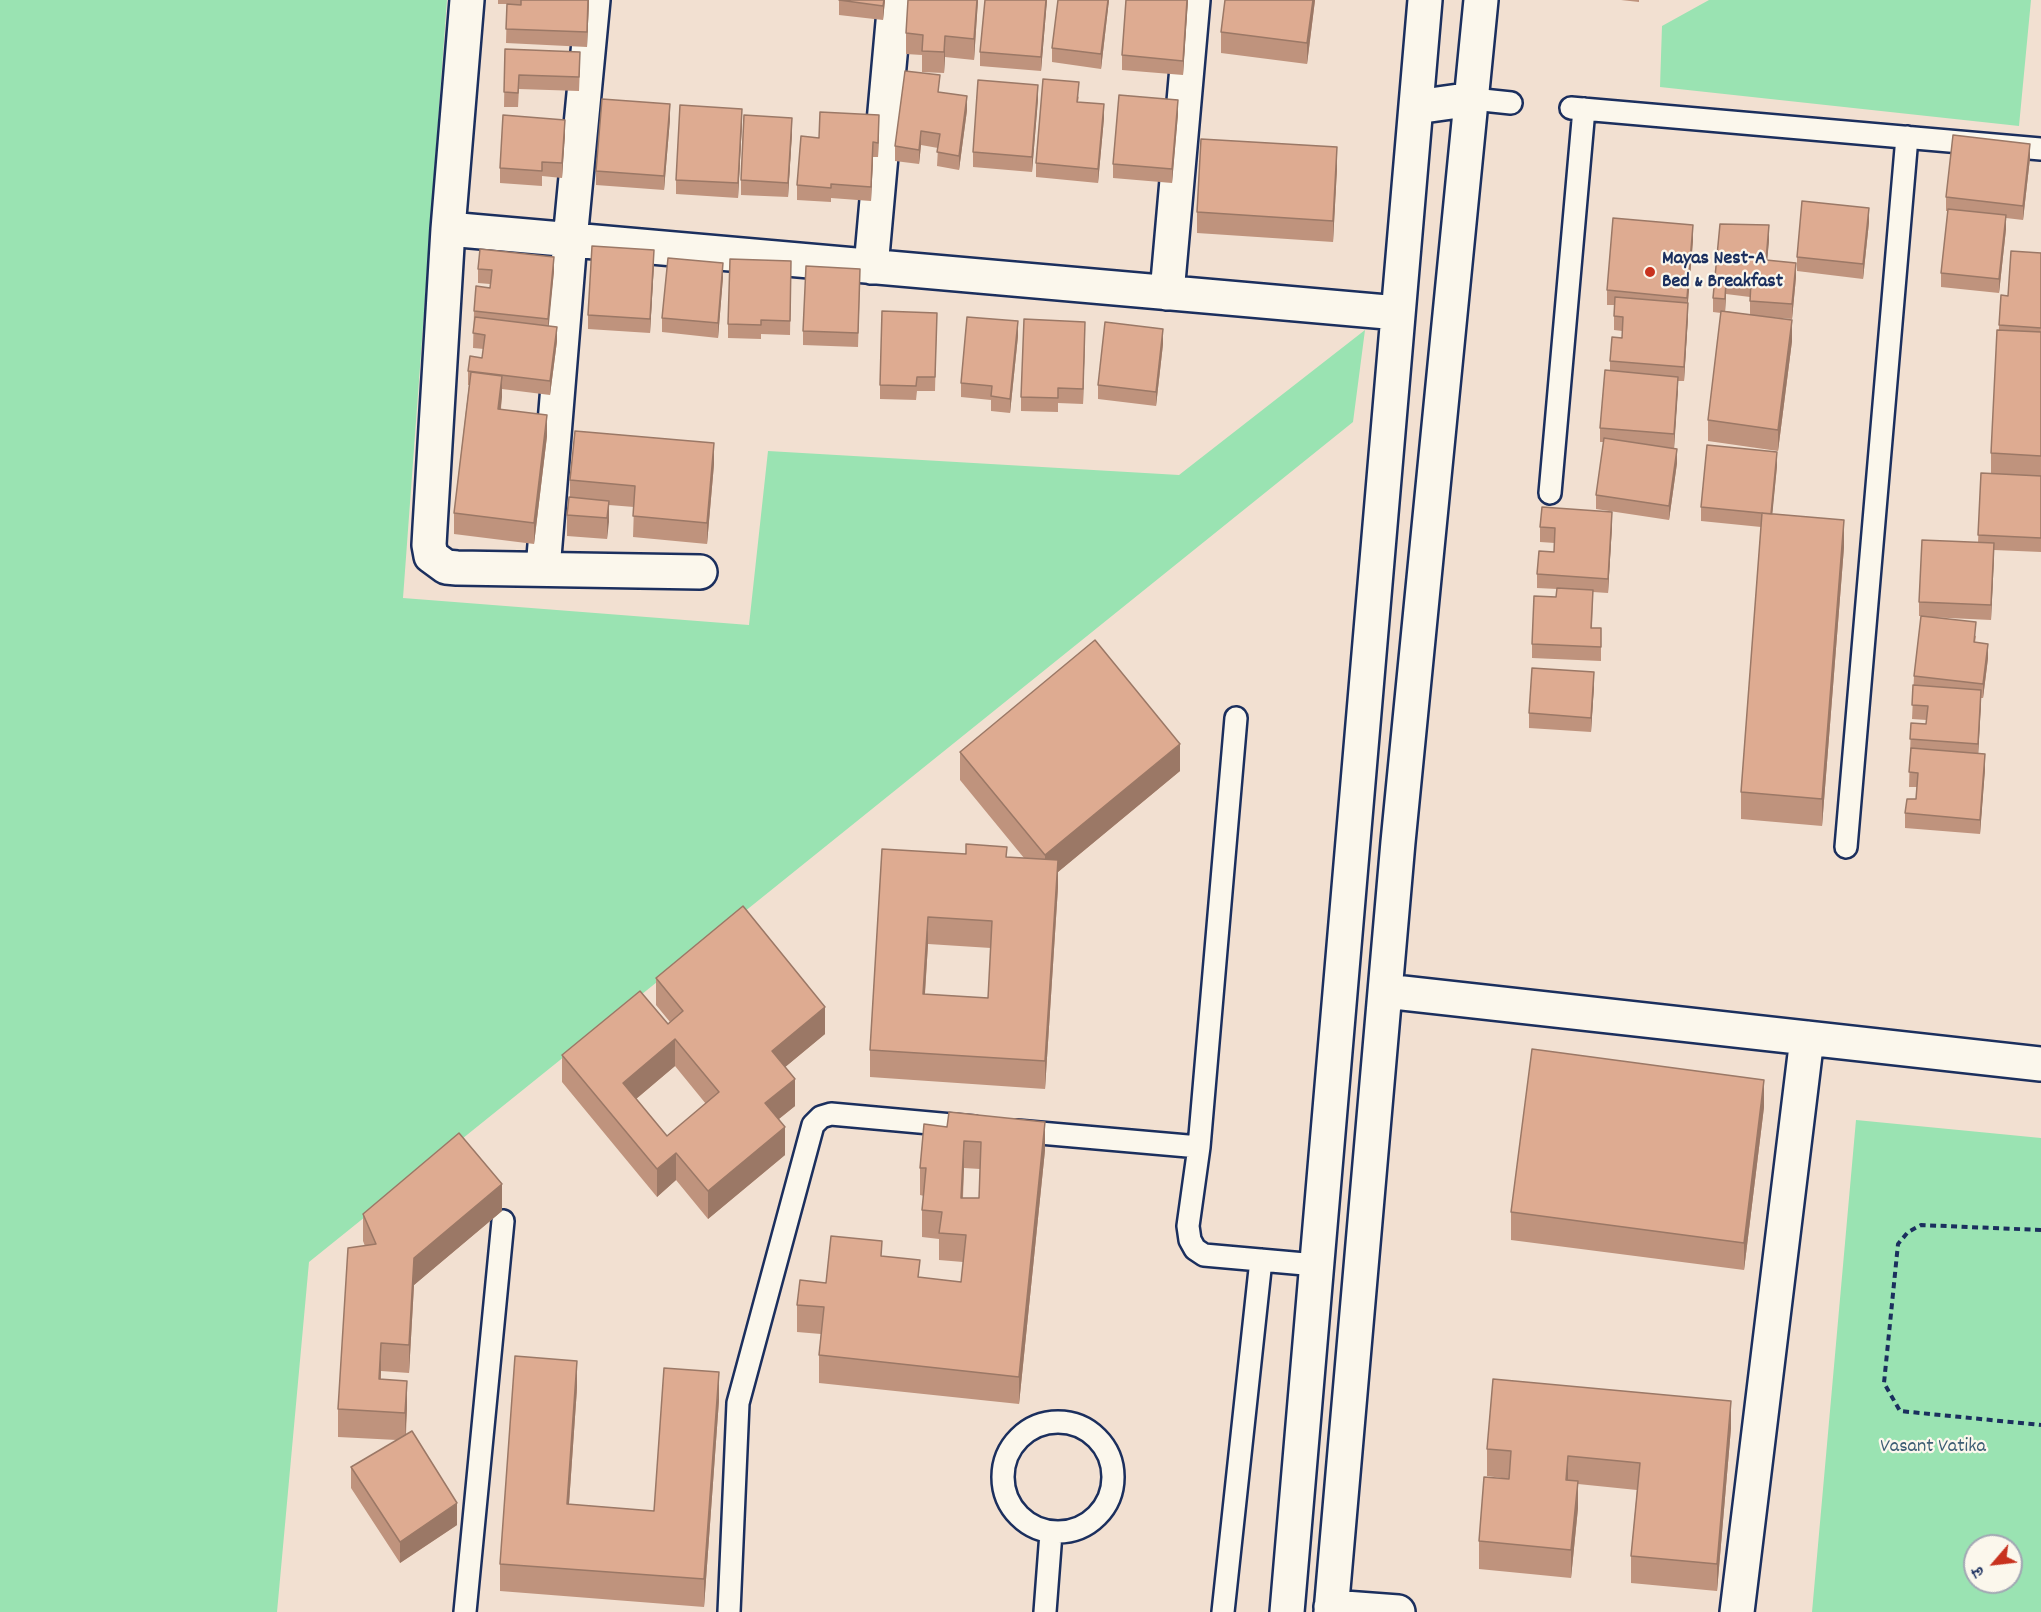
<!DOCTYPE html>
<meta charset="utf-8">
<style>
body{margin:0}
#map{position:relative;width:2041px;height:1612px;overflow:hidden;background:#f2e0d1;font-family:Dekko,"Playpen Sans Deva",sans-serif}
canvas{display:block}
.north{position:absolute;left:1963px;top:1534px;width:60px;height:60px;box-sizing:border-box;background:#fbf7ec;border:2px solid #a1a7b3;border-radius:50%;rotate:242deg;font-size:16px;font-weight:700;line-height:24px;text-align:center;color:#1b2f5e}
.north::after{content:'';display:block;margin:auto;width:21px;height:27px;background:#c8321e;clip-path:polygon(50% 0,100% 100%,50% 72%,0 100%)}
</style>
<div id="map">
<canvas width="2041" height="1612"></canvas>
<div class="north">उ</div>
</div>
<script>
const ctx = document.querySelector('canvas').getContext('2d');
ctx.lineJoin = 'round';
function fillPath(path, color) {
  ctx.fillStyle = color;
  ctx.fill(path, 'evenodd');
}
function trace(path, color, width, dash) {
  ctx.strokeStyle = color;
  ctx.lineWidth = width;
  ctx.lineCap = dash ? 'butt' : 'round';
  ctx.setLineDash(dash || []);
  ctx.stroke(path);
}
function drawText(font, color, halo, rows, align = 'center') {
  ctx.font = font + ' Dekko,sans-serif';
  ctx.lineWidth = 4.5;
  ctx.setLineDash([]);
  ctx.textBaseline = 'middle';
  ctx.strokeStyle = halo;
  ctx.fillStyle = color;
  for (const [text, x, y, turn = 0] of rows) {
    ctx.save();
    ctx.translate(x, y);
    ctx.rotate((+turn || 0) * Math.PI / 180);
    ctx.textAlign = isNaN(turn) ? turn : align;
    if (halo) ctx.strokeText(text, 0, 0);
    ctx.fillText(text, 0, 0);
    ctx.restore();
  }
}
fillPath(new Path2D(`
 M0,0h447l-44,598 346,27 19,-174 411,24 186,-145 -12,92 -1044,840 -32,350h-277z
 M1709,0h322l-12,126 -359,-39 2,-61z
 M1856,1120l185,18v474h-229zM1975,1546h36v36h-36z`), '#9ae3b2');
const service = new Path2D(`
 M1473,99l38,4
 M1571,108l470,41
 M1550,493l34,-384
 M1236,718l-37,429 -11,79 2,14 5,9 9,6 112,10
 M1846,847l61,-710
 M1017,1131l182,16
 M1003 1477a55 55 0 1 1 110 0a55 55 0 1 1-110 0Z
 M465,1612l38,-391
 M729,1612l9,-209 75,-278 8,-8 10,-3 143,13
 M1045,1612l6,-79
 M1223,1612l38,-352`);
const minor = new Path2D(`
 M467,0l-19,229 -18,298 -1,18 2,11 15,11 11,1 243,4
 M1416,107l57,-8
 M448,229l950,84
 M871,267l24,-267
 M1167,293l26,-293
 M543,569l27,-329 23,-240
 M1385,991l656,73
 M1331,1607l67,5
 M1287,1612l138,-1612
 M1331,1612l67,-770 83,-842
 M1737,1612l70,-574`);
trace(service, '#1b2f5e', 26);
trace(minor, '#1b2f5e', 38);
trace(new Path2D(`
 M2041,1230l-120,-5 -13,7 -10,12 -14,139 16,28 141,14`), '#1b2f5e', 4, [6, 4.5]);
trace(service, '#fbf7ec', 21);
trace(minor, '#fbf7ec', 33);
fillPath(new Path2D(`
 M498,0h91l-2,47 -81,-4 1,-39h-9z
 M839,0h46l-2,20 -44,-5z
 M908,0h70l-4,60 -29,-3 -1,16 -22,-1v-17l-16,-1v-21z
 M1047,0l-6,71 -61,-5v-14z
 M1109,0l-8,69 -49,-7v-14z
 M1126,0h62l-5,75 -61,-5v-15z
 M1315,0l-8,64 -86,-11v-21z
 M1621,0h18v2z
 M505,49l75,17 -1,25 -60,-2 -1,18h-14z
 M940,92l27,18 -8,60 -22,-4 1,-18 -17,-3 -2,19 -24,-3v-15z
 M1079,96l-1,6 26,16 -6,65 -62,-6v-14z
 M1038,99l-6,73 -59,-5v-15z
 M1178,114l-6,69 -59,-5v-14z
 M670,119l-6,71 -68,-5v-14z
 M742,123l-4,75 -62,-4v-14z
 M879,130l-1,27h-5l-2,44 -40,-3v4l-34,-2v-15l22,-47z
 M792,133l-4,64 -47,-2v-15z
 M565,134l-3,44 -20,-2v10l-42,-3v-15z
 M2030,158l-7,62 -17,-2v11l-7,64 -58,-6v-14l7,-62h-2v-14z
 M1337,168l-4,74 -136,-9v-21z
 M1869,222l-6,57 -66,-8v-14z
 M1720,224l49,16 -2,20 29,17 -4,42 -25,-2 25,24 -14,110 -70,-10v-21l13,-107 -8,-1v-14zM1726,294l24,3v18l-25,-4z
 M1693,240l-5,63v14l-4,64h-6l-4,67 3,15 -8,57 -73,-11v-14l8,-53h-4v-14l10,-58v-9l12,-23v-7l-8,-1v-25h-7v-15z
 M2041,253v299l-47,-2 -3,70 -63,-3 48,19 -1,7 13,15 -5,40h-2l-3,56 7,15 -5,65 -75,-6v-15l11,-14 1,-12h-8l2,-64 15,1 1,-4 -15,-1 2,-43 7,-60h-2v-14l59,-59 3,-70 10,1v-21l10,-158 7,1z
 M654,264l-4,69 -62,-4v-14z
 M478,269l76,2 -6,55 9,15 -7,54 -48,-6 -1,21 46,26 -13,108 -80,-10v-21l15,-128h-1v-14l14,-13 2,-9 -11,-1 1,-37 16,-23v-4l-12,-1z
 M791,275l-1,60 -29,-1v5l-33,-1v-14z
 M723,277l-5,61 -56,-6v-14z
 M860,283l-2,64 -55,-2v-14z
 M937,313l-2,78h-18l-1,9 -36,-1v-14z
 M1018,336l-8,77 -19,-2v-11l-30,-3v-14z
 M1085,336l-2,68 -25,-1v9l-37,-1v-14z
 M1163,344l-7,62 -58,-7v-14z
 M714,464l-7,80 -74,-7 1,-30 -25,-2 -2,34 -40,-3v-21l3,-18v-17z
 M1777,466l-5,48 72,33 -22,279 -81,-7v-27l20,-265 -60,-6v-14z
 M1612,526l-4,67 -15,-1 -1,36 9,14v19l-69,-3v-14l24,-47 1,-8 -20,-1v-14l17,-22 1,-9 -15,-1v-15z
 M1594,686l-3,46 -62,-4v-15z
 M960,752l220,19 -122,101v15l-13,202 -175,-12v-27l12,-201 142,9 -64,-78zM928,944l63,4 -3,50 -63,-4z
 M656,978l169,56 -40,33 10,39 -16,13 6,36 -77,64 -32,-39 -19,17 -95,-115v-27l106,-31 2,-2 -14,-17zM675,1066l31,38 -39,32 -31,-37z
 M1764,1107l-20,163 -233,-30v-28z
 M924,1124l121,26 -26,254 -200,-21v-28l2,-21 -24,-2v-27l29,-22 56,-27 38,22 41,4 2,-20 -24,-2v-21l-17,-2v-27l2,-14 -4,-1v-27zM964,1168l16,1 -1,29h-16z
 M502,1211l-88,74 -5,88 -28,-2v8l26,29 -1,27 51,90 -57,38 -49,-75v-21l46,-27 -59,-3v-28l27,-163 -2,-5v-27z
 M577,1388l-8,116 85,7 65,-111 -15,207 -204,-16v-27z
 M1731,1428l-14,163 -86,-8v-27l6,-66 -59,-6v24l-7,70 -92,-9v-28l30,-62 -22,-3v-27z`), '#bf937d');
fillPath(new Path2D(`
 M588,0h1l-2,47v-15z
 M884,0h1l-2,20v-14z
 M977,0h1l-4,60v-21z
 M1046,0h1l-6,71v-14z
 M1108,0h1l-8,69v-15z
 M1187,0h1l-5,75v-14z
 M1313,0h2l-8,64v-21z
 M945,36v21l-1,16v-21z
 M1038,85v14l-6,73v-15z
 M967,96v14l-8,60v-14z
 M1178,100v14l-6,69v-14z
 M670,104v15l-6,71v-14z
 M1104,104v14l-6,65v-14z
 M742,109v14l-4,75v-15z
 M879,115v15l-1,27v-14z
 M792,118v15l-4,64v-14z
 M565,120v14l-3,44v-15z
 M921,131v14l-2,19v-14z
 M873,142v15l-2,44v-14z
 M2030,144v14l-7,62v-14z
 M1337,147v21l-4,74v-21z
 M1869,208v14l-6,57v-15z
 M2006,215v14l-7,64v-14z
 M1693,225v15l-6,72v-14z
 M1769,225v15l-3,35v-15z
 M654,250v14l-4,69v-14z
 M554,257v14l-6,63v-15z
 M723,263v14l-5,61v-15z
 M1796,263v14l-4,42v-15z
 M1726,280v14l-1,19v-14z
 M1688,303v14l-4,64v-14z
 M1792,320v21l-14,110v-21z
 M1018,321v15l-8,77v-14z
 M1085,322v14l-2,68v-15z
 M557,327v14l-7,54v-14z
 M1163,329v15l-7,62v-14z
 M502,376v21l-4,33v-21z
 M1678,377v14l-4,58v-15z
 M547,415v21l-13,108v-21z
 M714,443v21l-7,80v-21z
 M1677,449v14l-8,57v-14z
 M1777,452v14l-6,62v-14z
 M609,501v21l-2,17v-21z
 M1612,512v14l-4,67v-14z
 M1844,520v27l-22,279v-27z
 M1994,543v15l-3,62v-15z
 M1988,644v14l-5,40v-14z
 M1594,672v14l-3,46v-14z
 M1981,690v14l-3,54v-14z
 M1180,744v27l-122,101v15l-13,202v-234z
 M1985,754v15l-5,65v-14z
 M928,917v27l-5,78v-28z
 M825,1007v27l-53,44v-27z
 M675,1039v27l-52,44v-27z
 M795,1079v27l-30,24v-27z
 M1764,1080v27l-20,163v-27z
 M1045,1122v28l-26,254v-27z
 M785,1127v28l-77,64v-28z
 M964,1141v27l-3,57v-27z
 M676,1153v27l-19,17v-28z
 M502,1184v27l-88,74 -5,88v-28l5,-87z
 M381,1343v28l-2,35v-27z
 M577,1361v27l-10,144v-28z
 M719,1372v28l-15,207v-28z
 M407,1381v27l-2,32v-27z
 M1731,1401v27l-14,163v-27z
 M1568,1456v27l-2,-3z
 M1578,1481v27l-7,70v-28z
 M457,1503v22l-57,38v-21z`), '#9b7866');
const building = new Path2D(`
 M521,0h67l-1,32 -81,-3 1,-25 14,1z
 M839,0h45l-1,6z
 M908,0h69l-3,39 -29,-3 -1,16 -22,-1 1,-16 -17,-2z
 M985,0h61l-5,57 -61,-5z
 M1058,0h50l-7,54 -49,-6z
 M1126,0h61l-4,61 -61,-6z
 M1225,0h88l-6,43 -86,-11z
 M505,49l75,3 -1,25 -60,-2 -1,18 -14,-1z
 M905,71l35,4 -2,17 29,4 -8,60 -22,-4 3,-18 -19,-3 -2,19 -24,-4z
 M1043,79l36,3 -2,20 27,2 -6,65 -62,-6z
 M978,80l60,5 -6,72 -59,-5z
 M1119,95l59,5 -6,69 -59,-5z
 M602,99l68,5 -6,72 -68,-5z
 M680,105l62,4 -4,74 -62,-3z
 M820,112l59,3 -1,28 -5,-1 -2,45 -40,-3v4l-34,-3 4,-49 18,2z
 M503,115l62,5 -3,43 -20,-1v9l-42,-3z
 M744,115l48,3 -4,65 -47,-3z
 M1953,135l77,9 -7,62 -77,-9z
 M1201,139l136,8 -4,74 -136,-9z
 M1802,201l67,7 -6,56 -66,-7z
 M1948,209l58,6 -7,64 -58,-6z
 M1613,218l80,7 -6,73 -80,-8z
 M1720,224l49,1 -3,35 30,3 -4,41 -42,-3 1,-19 -25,-2 -1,19 -12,-1z
 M592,246l62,4 -4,69 -62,-4z
 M480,249l74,8 -6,62 -74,-8 2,-25 14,2 2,-18 -14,-1z
 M2011,251l30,2v75l-42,-3 2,-30 7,1z
 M668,258l55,5 -5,60 -56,-5z
 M730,259l61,2 -1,60 -29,-1v5l-33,-1z
 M806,266l54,3 -2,64 -55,-2z
 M1615,297l73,6 -4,64 -74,-6 2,-24 10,1 1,-21 -9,-1z
 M882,311l55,2 -2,64h-18l-1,9 -36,-1z
 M1721,311l71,9 -14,110 -70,-10z
 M475,317l82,10 -7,54 -82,-10 2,-15 12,2 3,-23 -12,-2z
 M967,317l51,4 -8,78 -19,-3 1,-10 -31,-3z
 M1024,319l61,3 -2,67 -25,-1v10l-37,-1z
 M1105,322l58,7 -7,63 -58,-7z
 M1997,330l44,2v124l-50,-3z
 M1605,370l73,7 -4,57 -74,-6z
 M471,372l31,4 -4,33 49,6 -13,108 -80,-10z
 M575,431l139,12 -7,80 -74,-7 2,-30 -65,-6z
 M1604,438l73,11 -8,57 -73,-11z
 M1707,445l70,7 -6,62 -70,-7z
 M1981,473l60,3v62l-63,-3z
 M569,497l40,4 -2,17 -40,-3z
 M1542,507l70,5 -4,67 -71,-5 2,-23 15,1 1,-24 -15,-1z
 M1762,513l82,7 -22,279 -81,-7z
 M1922,540l72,3 -3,62 -72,-3z
 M1557,588l36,2 -2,38h10v19l-69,-3 2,-48 22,1z
 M1921,616l55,6 -2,20 14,2 -5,40 -69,-8z
 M1095,640l85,104 -135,111 -85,-103z
 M1532,668l62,4 -3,46 -62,-5z
 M1913,685l68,5 -3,54 -68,-5 1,-16 15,1 2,-18 -16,-1z
 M1911,748l74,6 -5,66 -75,-7 2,-14h9l2,-26 -9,-1z
 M966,844l41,3 -1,10 52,3 -13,201 -175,-11 12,-201 84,5zM928,917l64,4 -4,77 -65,-4z
 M743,906l82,101 -53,44 23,28 -30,24 20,24 -77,64 -32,-38 -19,16 -95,-114 78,-64 28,33 15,-13 -27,-33zM675,1039l44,53 -52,44 -44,-53z
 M1532,1049l232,31 -20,163 -233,-31z
 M949,1112l96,10 -26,255 -200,-22 5,-48 -27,-2 3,-25 26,3 5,-47 51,5 -1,15 39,4 -2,17 43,5 5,-47 -27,-2 3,-21 -20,-2 4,-42h-6l4,-44 23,3zM964,1141l17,1 -2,56h-18z
 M459,1133l43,51 -88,74 -5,87 -28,-2 -2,36 28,2 -2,32 -67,-4 10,-161 28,-4 -13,-30z
 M515,1356l62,5 -10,143 87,7 10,-143 55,4 -15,207 -204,-15z
 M1493,1379l238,22 -14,163 -86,-8 9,-93 -72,-7 -2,24 12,1 -7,69 -92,-9 5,-64 25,2 2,-28 -24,-2z
 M412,1431l45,72 -57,39 -49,-75z`);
fillPath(building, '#deab91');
trace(building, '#9b7866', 1.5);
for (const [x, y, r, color] of [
 [1650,272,6,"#c8321e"]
]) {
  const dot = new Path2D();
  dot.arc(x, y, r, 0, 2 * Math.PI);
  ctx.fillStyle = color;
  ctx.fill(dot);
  trace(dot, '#fbf7ec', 2);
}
drawText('bold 20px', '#1b2f5e', '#fbf7ec', [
 ["Mayas Nest-A",1662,260],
 ["Bed & Breakfast",1662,283]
], 'left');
drawText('20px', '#3b5c73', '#fbf7ec', [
 ["Vasant Vatika",1933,1448]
]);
</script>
